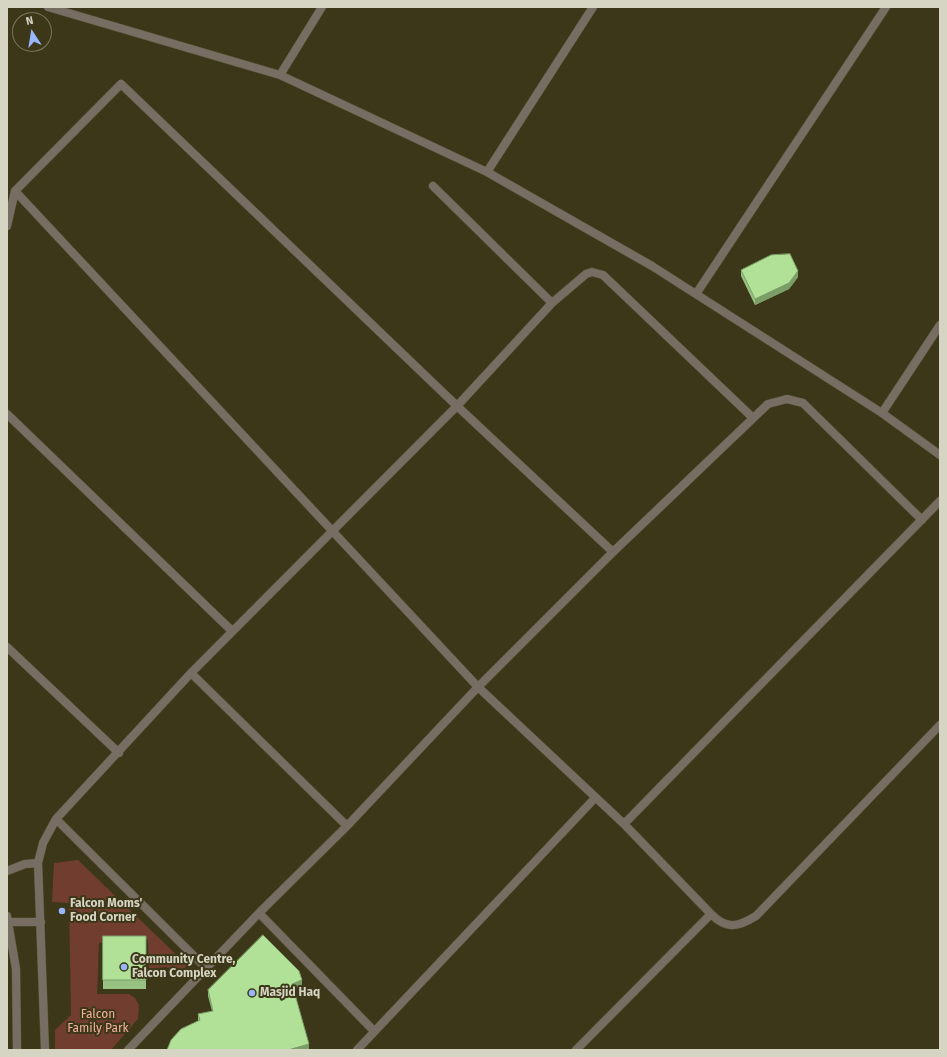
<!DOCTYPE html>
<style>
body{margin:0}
#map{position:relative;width:947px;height:1057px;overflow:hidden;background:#3b3718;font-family:"Fira Sans",sans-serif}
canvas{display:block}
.frame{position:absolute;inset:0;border:8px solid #d6d4c2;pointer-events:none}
.north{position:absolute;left:12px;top:12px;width:40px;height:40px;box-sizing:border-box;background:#3b3718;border:1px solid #79765c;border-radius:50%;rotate:348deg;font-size:11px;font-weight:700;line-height:16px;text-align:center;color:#d6d4c2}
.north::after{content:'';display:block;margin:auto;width:14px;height:18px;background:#97b6fd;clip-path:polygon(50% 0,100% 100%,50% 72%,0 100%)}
</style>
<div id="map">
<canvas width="947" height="1057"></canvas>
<div class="frame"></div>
<div class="north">N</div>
</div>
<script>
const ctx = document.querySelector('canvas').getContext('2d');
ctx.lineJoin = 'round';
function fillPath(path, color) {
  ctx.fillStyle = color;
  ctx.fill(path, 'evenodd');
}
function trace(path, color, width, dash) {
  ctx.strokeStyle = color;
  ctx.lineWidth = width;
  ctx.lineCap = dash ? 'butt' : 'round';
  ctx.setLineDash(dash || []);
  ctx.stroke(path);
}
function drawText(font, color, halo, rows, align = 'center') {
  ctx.font = font + ' "Fira Sans",sans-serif';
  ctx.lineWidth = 4;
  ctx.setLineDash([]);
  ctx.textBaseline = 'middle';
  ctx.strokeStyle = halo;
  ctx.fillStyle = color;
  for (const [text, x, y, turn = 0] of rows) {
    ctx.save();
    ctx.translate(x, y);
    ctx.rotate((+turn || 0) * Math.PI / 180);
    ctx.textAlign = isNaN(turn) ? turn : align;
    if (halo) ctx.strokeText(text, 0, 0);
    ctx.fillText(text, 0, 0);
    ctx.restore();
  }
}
fillPath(new Path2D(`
 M78,860l109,105 -8,10 -13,-8 -17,2 -1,-29 -49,3 -2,51h32l6,4 4,7 -1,14 -27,31 -56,-1v-19l16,-15 -2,-112 -17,-1 2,-39z`), '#713d2e');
const street = new Path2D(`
 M48,7l232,68
 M322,7l-42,68 207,97 165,94 230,147
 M487,172l106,-165
 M433,186l119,117
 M15,191l463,496 146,137 87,90 -135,136
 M7,226l8,-35 106,-107 336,322 156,146
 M696,294l190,-287
 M940,325l-58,88 58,42
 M7,414l225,217
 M7,647l112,106
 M191,673l156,153
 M56,819l151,150
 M624,824l316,-323
 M7,871l18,-7 13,-1
 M259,913l115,118
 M711,914c16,16 27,13 45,2l184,-191
 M7,916l9,53 1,81
 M7,922h34
 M45,1050l-7,-187 5,-20 13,-24 135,-146 266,-267 95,-103 34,-29 6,-2 11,3 149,142
 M128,1050l131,-137 88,-87 131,-139 135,-135 155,-148 19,-5 16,4 119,117
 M357,1050l238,-252`);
trace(street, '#575337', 9);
trace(street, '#786d62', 8);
fillPath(new Path2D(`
 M741,270l57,7 -9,12 -34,16 -14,-29z
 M103,936h43v53h-43z
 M302,986l-8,3 15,61 -111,-30v-6l14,-3 -4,-15v-6z`), '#97c281');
fillPath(new Path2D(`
 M798,271v6l-9,12 -34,16v-6z
 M302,980v6l-10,4v-6z
 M309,1044v6h-21z`), '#7b9e69');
const building = new Path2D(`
 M790,254l8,17 -9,12 -34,16 -14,-29 30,-15z
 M263,935l36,36 3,9 -10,4 17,60 -21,6h-121l4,-10 10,-11 19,-9 -2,-6 15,-3 -5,-21z
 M103,936h43v44h-43z`);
fillPath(building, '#b0e196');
trace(building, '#7b9e69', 1);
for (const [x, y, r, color] of [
 [62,911,4,"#97b6fd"],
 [124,967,4,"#97b6fd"],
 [252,993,4,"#97b6fd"]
]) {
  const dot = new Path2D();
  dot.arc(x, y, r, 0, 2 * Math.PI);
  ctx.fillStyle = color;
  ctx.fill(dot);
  trace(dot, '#3b3718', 1.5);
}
drawText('bold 12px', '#d6d4c2', '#3b3718', [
 ["Falcon Moms'",70,904],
 ["Food Corner",70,918],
 ["Community Centre,",132,960],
 ["Falcon Complex",132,974],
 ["Masjid Haq",260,993]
], 'left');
drawText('12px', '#f5b19c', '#3b3718', [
 ["Falcon",98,1015],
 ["Family Park",98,1029]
]);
</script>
